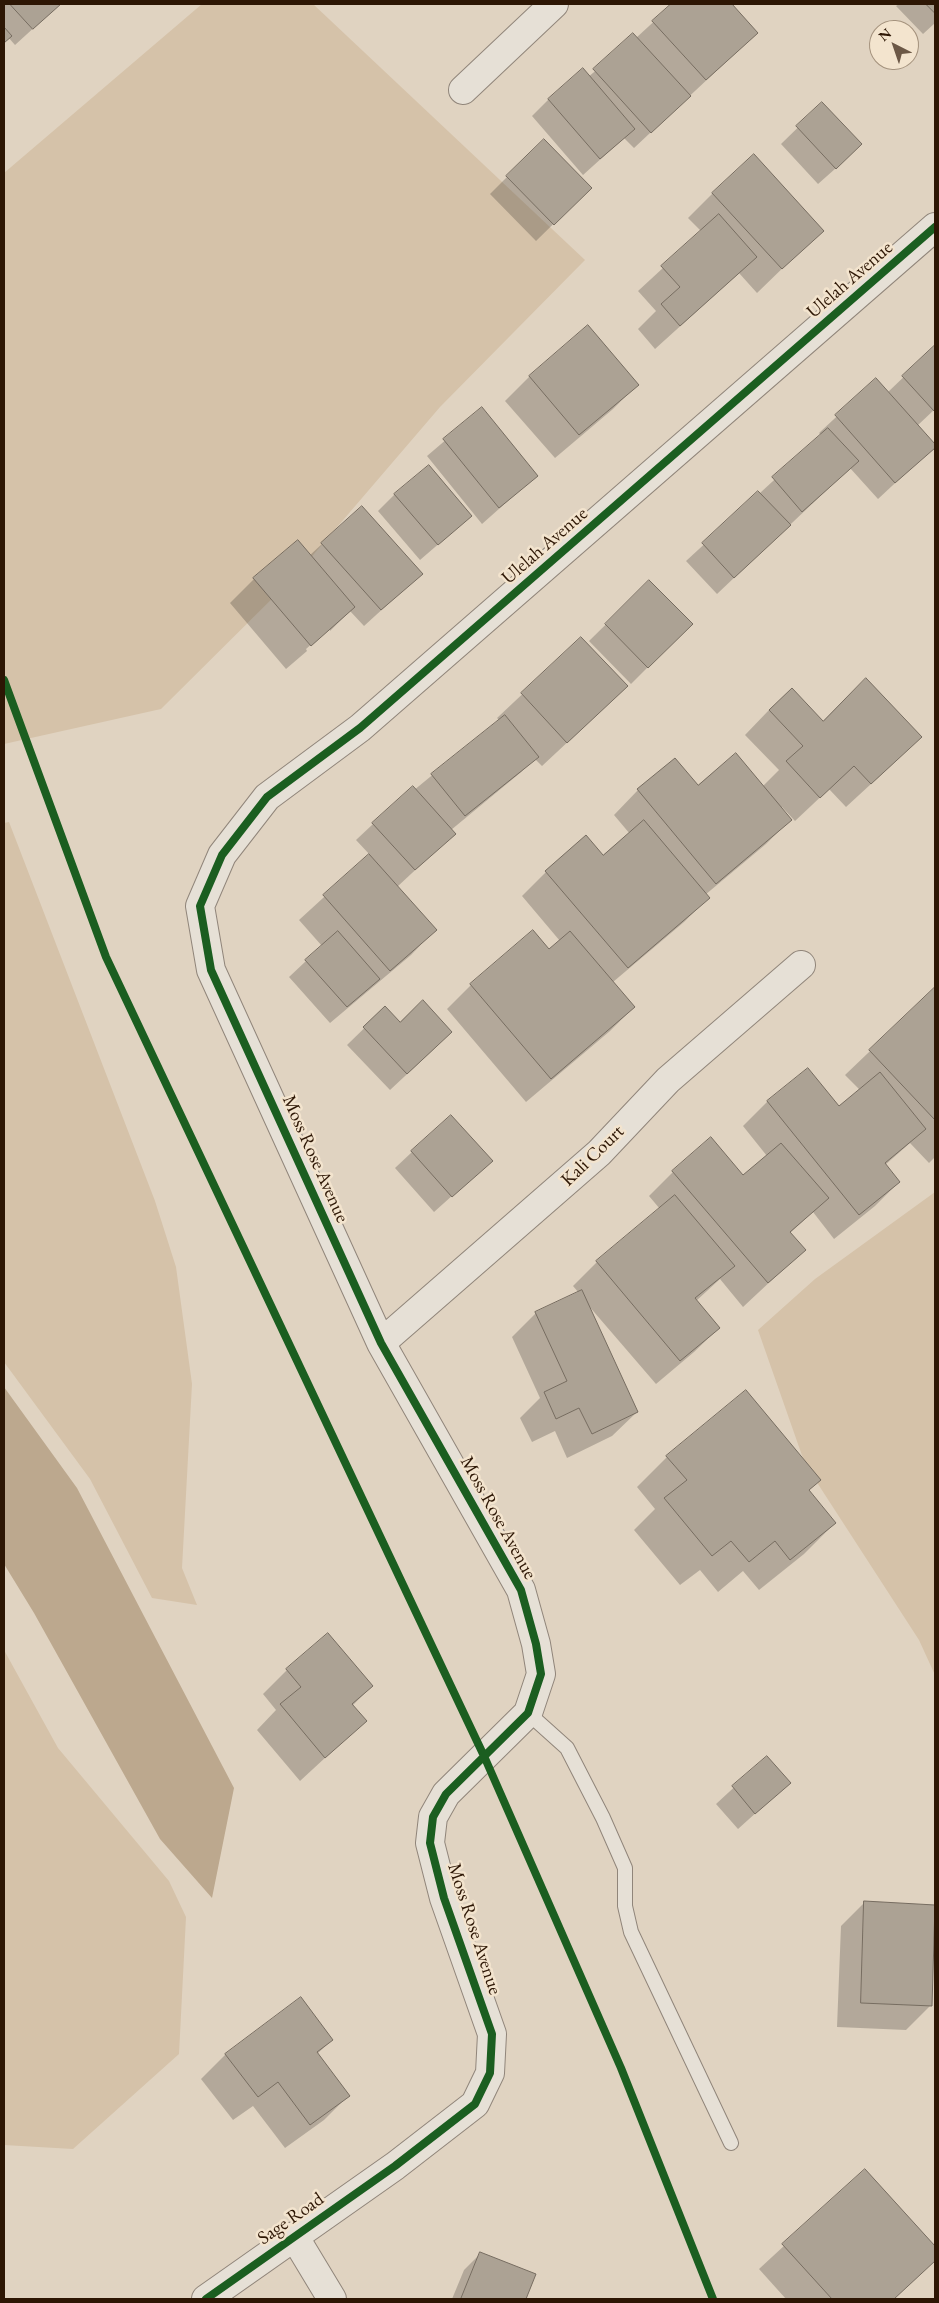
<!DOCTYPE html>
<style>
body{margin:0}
#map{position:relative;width:939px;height:2303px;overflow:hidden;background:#e0d3c1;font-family:"EB Garamond",serif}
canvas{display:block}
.frame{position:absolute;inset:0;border:5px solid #2d1604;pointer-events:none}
.north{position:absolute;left:869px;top:20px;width:50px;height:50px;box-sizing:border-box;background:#f3e4ce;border:1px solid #a4927d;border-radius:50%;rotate:319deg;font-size:14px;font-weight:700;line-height:20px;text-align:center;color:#2d1604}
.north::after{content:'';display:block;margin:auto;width:18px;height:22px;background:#6c5846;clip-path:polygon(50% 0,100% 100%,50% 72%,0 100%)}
</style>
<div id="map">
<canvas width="939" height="2303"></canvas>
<div class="frame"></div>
<div class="north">N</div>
</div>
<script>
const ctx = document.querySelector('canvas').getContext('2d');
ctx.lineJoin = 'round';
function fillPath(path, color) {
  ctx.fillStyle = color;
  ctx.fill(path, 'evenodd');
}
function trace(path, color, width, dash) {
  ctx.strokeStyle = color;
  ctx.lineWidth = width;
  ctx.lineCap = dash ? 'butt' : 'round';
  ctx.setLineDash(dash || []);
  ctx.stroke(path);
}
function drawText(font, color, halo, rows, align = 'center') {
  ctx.font = font + ' "EB Garamond",serif';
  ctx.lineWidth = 5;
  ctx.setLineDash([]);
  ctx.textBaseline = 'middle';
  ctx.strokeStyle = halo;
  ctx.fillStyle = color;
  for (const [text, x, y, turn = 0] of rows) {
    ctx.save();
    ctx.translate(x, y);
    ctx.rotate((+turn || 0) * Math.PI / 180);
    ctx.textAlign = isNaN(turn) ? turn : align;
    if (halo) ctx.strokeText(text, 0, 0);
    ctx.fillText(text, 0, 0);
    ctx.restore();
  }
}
fillPath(new Path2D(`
 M202,4h111l272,256 -145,147 -144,168 -135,134 -157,35v-571z
 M9,822l146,379 21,66 16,117 -10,184 15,37 -45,-7 -62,-119 -86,-117v-539z
 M935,1192v483l-16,-35 -114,-176 -47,-134 57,-51z
 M4,1650l54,98 111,133 17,36 -7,137 -106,95 -69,-4z`), '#d5c2a9');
fillPath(new Path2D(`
 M4,1387l73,101 157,300 -22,110 -52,-59 -126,-226 -30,-49z`), '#bca88e');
fillPath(new Path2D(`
 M4,4h56l-45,41 -7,-8 -4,5z
 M673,4h57l27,29 -123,115 -10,-10 -41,37 -51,-59 17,-17 39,-22 48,-39z
 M899,4h36v19l-12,11 -27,-28z
 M822,104l22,57 -26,23 -37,-40z
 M544,140l46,48 -54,53 -46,-47z
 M713,193l109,37 -65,63 -18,-20 -84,76 -17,-20 18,-18 -18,-20 64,-59 -14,-14z
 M588,327l49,58 -24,24 -58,49 -50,-57 24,-24z
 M935,347v62l-18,17 18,20 -57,53 -28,-31 -133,126 -31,-33 136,-125 -3,-3 57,-53 11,13z
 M482,409l54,67 -54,48 -55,-68z
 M395,494l76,22 -51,44 -42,-49z
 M322,544l99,30 -57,52 -14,-15 -20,20v-3l-24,21 1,2 -21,18 -56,-66 24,-24 55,-23z
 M649,582l42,42 -60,60 -42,-43z
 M581,639l21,71 -60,56 -7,-7 -15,14 -69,57 3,4 -57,53 38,43 -24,25 -81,68 -41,-46 33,-31 -23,-26 71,-65 -14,-15 17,-16 126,-104 -2,-2z
 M769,710l54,12 73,39 -50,46 -17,-18 -34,32 -13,-14 -1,2 9,11 -24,24 -61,51 3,3 -24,24 -71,60 21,25 -24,24 -84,71 -79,-93 24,-24 62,-53 16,18 11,-9 -38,-45 24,-24 56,-15 28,-23 -16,-19 24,-25 37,-30 23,27h64l17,-17 -34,-35z
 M935,989v168l-6,6 -19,-20 -25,22 14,17 -24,24 -41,33 -21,-27 -23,21 14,17 -61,57 -23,-28 -24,22 23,27 -25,24 -38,32 -68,-79 49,107 -25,24 -45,22 -12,-27 -23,11 -12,-24 20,-20 -28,-61 24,-24 43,-20 -6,-7 24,-24 63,-53 -11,-13 24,-24 70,5 24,-21 -24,-30 24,-24 40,-33 31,38 22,-17 -15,-15z
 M385,1008l15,15 34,26 -44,41 -43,-45z
 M412,1152l79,9 -57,51 -39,-44z
 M667,1457l153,23 -12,11 27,32 -31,31 -45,36 -16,-19 -25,21 -18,-22 -20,15 -46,-55 21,-21 -18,-22z
 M287,1670l85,16 -20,20 13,15 -65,60 -43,-51 19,-20 -13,-16z
 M767,1757l22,26 -51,46 -22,-25z
 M865,1902l66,103 -25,25 -69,-3 4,-101z
 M301,1999l31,41 -15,14 31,42 -24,24 -39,28 -32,-42 -20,14 -32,-41 24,-24z
 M865,2171l70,77v12l-41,39h-108l-27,-30z
 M481,2253l54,22 -10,24h-73l12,-29z`), '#0003');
const building = new Path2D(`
 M10,4h51l-28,25z
 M671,4h61l26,29 -52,47 -54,-59z
 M926,4h9v9z
 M4,27l8,9 -8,7z
 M633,33l58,63 -40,37 -58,-64z
 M583,68l52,61 -35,30 -52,-60z
 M822,102l40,42 -26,25 -40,-43z
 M544,139l48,49 -38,37 -48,-49z
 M754,154l70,77 -42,38 -70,-76z
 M719,214l38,43 -77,69 -19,-22 19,-17 -19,-21z
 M588,325l51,60 -60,50 -50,-59z
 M935,345v65l-1,1 -32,-35z
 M876,378l59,66v4l-40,35 -60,-68z
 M482,407l56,69 -39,32 -56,-69z
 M828,428l31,33 -57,51 -30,-35z
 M429,465l43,51 -34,29 -44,-51z
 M758,491l33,34 -57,53 -32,-35z
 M362,506l61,68 -42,36 -60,-67z
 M298,540l57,67 -44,39 -58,-68z
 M649,580l44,44 -45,44 -43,-44z
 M581,637l47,49 -61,57 -46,-50z
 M866,678l56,59 -51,47 -17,-18 -34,32 -34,-37 17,-15 -34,-36 23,-22 31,33z
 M505,715l34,42 -74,59 -34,-42z
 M736,753l56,67 -76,64 -79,-95 38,-31 23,27z
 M413,786l43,48 -41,36 -43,-47z
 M644,820l66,78 -82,70 -83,-97 41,-36 17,20z
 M369,854l68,76 -47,41 -67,-76z
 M533,930l16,19 21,-18 65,76 -84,72 -81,-95z
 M338,931l42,48 -33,28 -42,-47z
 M935,987v133l-66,-70z
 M423,1000l29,32 -45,42 -44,-47 22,-21 15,16z
 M808,1068l31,38 41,-34 46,57 -41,34 15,19 -41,33 -92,-114z
 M451,1115l42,46 -41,36 -41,-46z
 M711,1137l32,38 38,-32 48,55 -39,34 16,18 -38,33 -96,-112z
 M675,1195l60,71 -40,32 25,30 -40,33 -84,-100z
 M582,1290l56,122 -46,22 -13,-26 -23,11 -12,-27 23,-11 -32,-69z
 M746,1390l75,90 -12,10 27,33 -46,37 -15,-19 -26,21 -18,-21 -19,15 -48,-58 23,-18 -21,-24z
 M328,1633l45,53 -21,18 15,17 -42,37 -45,-54 21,-17 -15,-18z
 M767,1756l24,27 -36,31 -23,-28z
 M864,1901l71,4 -3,101 -71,-3z
 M301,1997l32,43 -16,12 33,44 -40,29 -32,-43 -20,15 -33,-43z
 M865,2169l70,77v15l-41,38h-62l-50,-55z
 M480,2252l56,22 -10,25h-65z`);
fillPath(building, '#aca294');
trace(building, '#766c60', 1);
const lane = new Path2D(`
 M528,1713l39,35 36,70 22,50v38l6,26 100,211`);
const street = new Path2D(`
 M463,90l91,-86
 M381,1343l218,-190 69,-73 133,-115
 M294,2236l38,63
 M206,2299l189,-133 80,-62 15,-31 2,-39 -48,-136 -14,-55 3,-26 13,-23 82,-81 13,-39 -5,-30 -15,-54 -140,-247 -170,-373 -11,-64 22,-51 45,-58 93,-69 575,-501`);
trace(lane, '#90857a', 16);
trace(street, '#90857a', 30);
trace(lane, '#e6e0d6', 14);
trace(street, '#e6e0d6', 28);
trace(new Path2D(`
 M4,680l102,277 378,799 137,312 92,231
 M206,2299l189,-133 80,-62 15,-31 2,-39 -48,-136 -14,-55 3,-26 13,-23 82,-81 13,-39 -5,-30 -15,-54 -140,-247 -170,-373 -11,-64 22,-51 45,-58 93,-69 575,-501`), '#1b5e20', 8);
drawText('19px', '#2d1604', '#f3e4ce', [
 ["Ulelah Avenue",850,280,-41],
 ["Ulelah Avenue",545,546,-41],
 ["Kali Court",593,1156,-44],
 ["Moss Rose Avenue",315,1159,66],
 ["Moss Rose Avenue",498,1518,61],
 ["Moss Rose Avenue",474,1929,72],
 ["Sage Road",291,2219,-35]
]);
</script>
